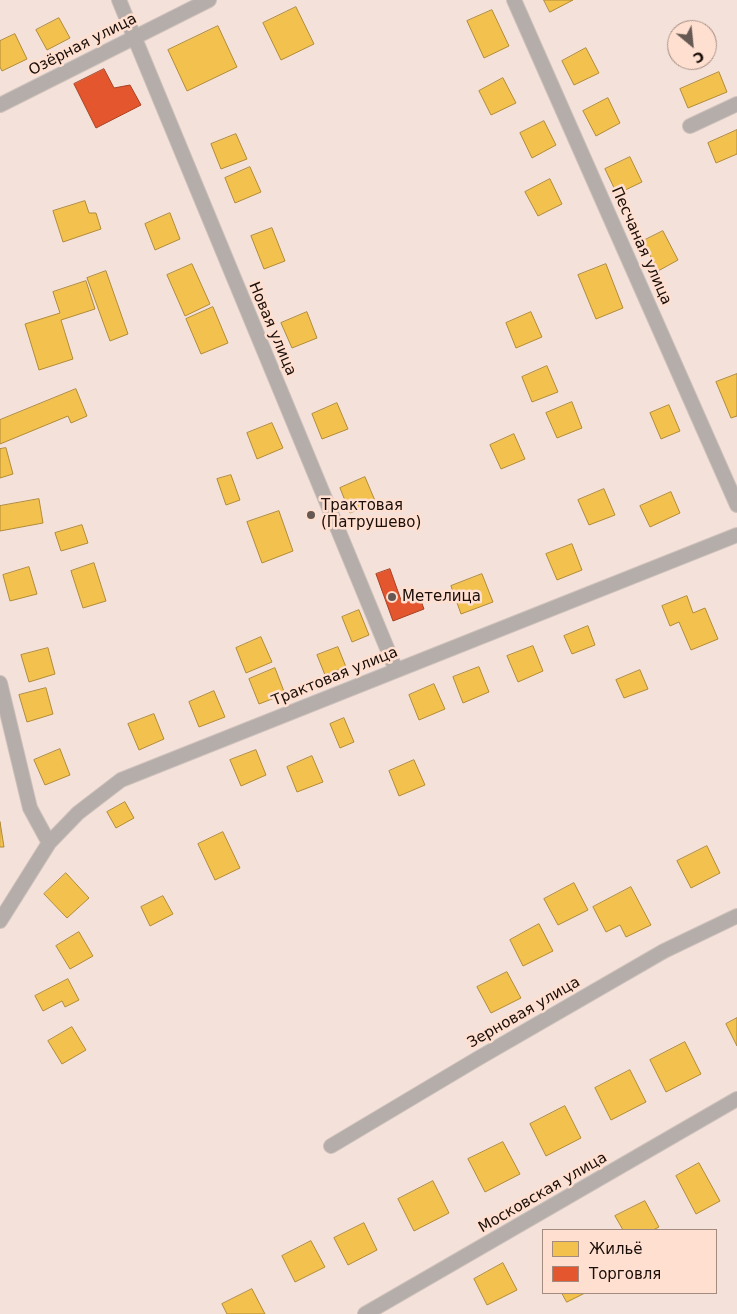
<!DOCTYPE html>
<meta charset="utf-8">
<style>
body{margin:0}
#map{position:relative;width:737px;height:1314px;overflow:hidden;background:#f4e2da;font-family:"DejaVu Sans",sans-serif}
canvas{display:block}
.legend{position:absolute;left:542px;top:1229px;width:175px;height:65px;box-sizing:border-box;background:#ffdfcf;border:1px solid #a38b80;margin:0;padding:6px 9px;list-style:none;font-size:15px;color:#190e09}
.legend li{display:flex;align-items:center;gap:10px;height:25px}
.legend b{width:25px;border:1px solid #a38b80}
.north{position:absolute;left:667px;top:20px;width:50px;height:50px;box-sizing:border-box;background:#ffdfcf;border:1px solid #a38b80;border-radius:50%;rotate:152deg;font-size:14px;font-weight:700;line-height:20px;text-align:center;color:#190e09}
.north::after{content:'';display:block;margin:auto;width:18px;height:22px;background:#665852;clip-path:polygon(50% 0,100% 100%,50% 72%,0 100%)}
</style>
<div id="map">
<canvas width="737" height="1314"></canvas>
<ul class="legend">
<li><b style="height:14px;background:#f2c14e"></b>Жильё</li>
<li><b style="height:14px;background:#e4572e"></b>Торговля</li>
</ul>
<div class="north">С</div>
</div>
<script>
const ctx = document.querySelector('canvas').getContext('2d');
ctx.lineJoin = 'round';
function fillPath(path, color) {
  ctx.fillStyle = color;
  ctx.fill(path, 'evenodd');
}
function trace(path, color, width, dash) {
  ctx.strokeStyle = color;
  ctx.lineWidth = width;
  ctx.lineCap = dash ? 'butt' : 'round';
  ctx.setLineDash(dash || []);
  ctx.stroke(path);
}
function drawText(font, color, halo, rows, align = 'center') {
  ctx.font = font + ' "DejaVu Sans",sans-serif';
  ctx.lineWidth = 5;
  ctx.setLineDash([]);
  ctx.textBaseline = 'middle';
  ctx.strokeStyle = halo;
  ctx.fillStyle = color;
  for (const [text, x, y, turn = 0] of rows) {
    ctx.save();
    ctx.translate(x, y);
    ctx.rotate((+turn || 0) * Math.PI / 180);
    ctx.textAlign = isNaN(turn) ? turn : align;
    if (halo) ctx.strokeText(text, 0, 0);
    ctx.fillText(text, 0, 0);
    ctx.restore();
  }
}
const homes = new Path2D(`
 M544,0h29l-23,12z
 M296,7l18,37 -33,16 -18,-37z
 M492,10l17,36 -25,12 -17,-37z
 M59,18l11,20 -23,12 -11,-20z
 M218,26l19,41 -50,24 -19,-41z
 M15,34l12,25 -25,12 -2,-4v-26z
 M586,48l13,25 -25,12 -12,-24z
 M719,72l8,20 -39,16 -8,-19z
 M503,78l13,25 -25,12 -12,-24z
 M608,98l12,25 -24,13 -13,-25z
 M544,121l12,24 -24,13 -12,-25z
 M737,130v24l-21,9 -8,-20z
 M236,134l11,25 -26,10 -10,-25z
 M630,157l12,25 -25,12 -12,-25z
 M250,167l11,25 -26,11 -10,-25z
 M550,179l12,25 -24,12 -13,-24z
 M85,201l4,12h7l5,16 -38,13 -10,-31z
 M170,213l10,26 -25,11 -10,-26z
 M272,228l13,33 -21,8 -13,-33z
 M663,231l15,29 -20,11 -15,-30z
 M192,264l18,40 -25,12 -18,-41z
 M606,264l17,44 -27,11 -18,-44z
 M106,271l22,63 -18,7 -23,-63z
 M86,281l9,28 -34,11 12,39 -34,11 -14,-46 35,-11 -7,-21z
 M213,307l15,36 -27,11 -15,-35z
 M307,312l10,26 -25,10 -11,-25z
 M531,312l11,25 -26,11 -10,-25z
 M547,366l11,26 -26,10 -10,-25z
 M737,374v42l-6,2 -15,-36z
 M76,389l11,27 -16,7 -3,-7 -68,28v-24z
 M572,402l10,26 -25,10 -11,-25z
 M337,403l11,26 -26,10 -10,-25z
 M669,405l11,26 -19,8 -11,-26z
 M272,423l11,25 -26,11 -10,-26z
 M514,434l11,25 -24,10 -11,-24z
 M6,448l7,26 -13,4v-29z
 M231,475l9,25 -14,5 -9,-26z
 M365,477l11,26 -26,10 -10,-25z
 M604,489l11,26 -26,10 -11,-25z
 M671,492l9,21 -30,14 -10,-21z
 M39,499l4,24 -43,8v-25z
 M279,511l14,40 -31,12 -15,-41z
 M82,525l6,18 -27,8 -6,-18z
 M572,544l10,26 -25,10 -11,-26z
 M94,563l12,38 -23,7 -12,-37z
 M29,567l8,27 -27,7 -7,-26z
 M482,574l11,28 -32,12 -10,-28z
 M687,596l6,17 12,-5 13,31 -27,11 -12,-28 -9,4 -8,-20z
 M359,610l10,25 -17,7 -10,-25z
 M588,626l7,19 -23,9 -8,-18z
 M261,637l11,25 -26,11 -10,-25z
 M533,646l10,25 -25,11 -11,-26z
 M338,647l8,20 -21,8 -8,-20z
 M48,648l7,26 -26,8 -8,-27z
 M479,667l10,25 -26,11 -10,-26z
 M275,668l10,26 -26,10 -10,-25z
 M640,670l8,19 -24,9 -8,-18z
 M434,684l11,25 -26,11 -10,-25z
 M46,688l7,26 -26,8 -8,-27z
 M214,691l11,26 -26,10 -10,-25z
 M154,714l10,25 -25,11 -11,-26z
 M344,718l10,24 -14,6 -10,-24z
 M60,749l10,26 -25,10 -11,-25z
 M256,750l10,25 -25,11 -11,-26z
 M312,756l11,26 -26,10 -10,-25z
 M414,760l11,25 -26,11 -10,-25z
 M125,802l9,16 -18,10 -9,-16z
 M0,822l4,25h-4z
 M223,832l17,36 -25,12 -17,-36z
 M707,846l13,27 -29,15 -14,-27z
 M66,873l23,25 -22,20 -23,-24z
 M574,883l14,27 -30,15 -14,-26z
 M631,887l20,38 -25,12 -6,-12 -14,7 -13,-25z
 M163,896l10,18 -23,12 -9,-19z
 M539,924l14,27 -30,15 -13,-26z
 M79,932l14,24 -23,13 -14,-23z
 M507,972l14,26 -30,15 -14,-26z
 M68,979l11,21 -14,7 -3,-6 -19,10 -8,-15z
 M737,1018v28l-11,-22z
 M72,1027l14,23 -24,14 -14,-23z
 M685,1042l16,32 -35,18 -16,-32z
 M630,1070l16,32 -35,18 -16,-32z
 M565,1106l16,32 -35,18 -16,-32z
 M503,1142l17,32 -35,18 -17,-33z
 M699,1163l21,38 -24,13 -20,-38z
 M433,1181l16,32 -35,18 -16,-32z
 M645,1201l14,26 -6,3h-30l-8,-14z
 M364,1223l13,27 -29,15 -14,-27z
 M311,1241l14,26 -30,15 -13,-26z
 M503,1263l14,27 -30,15 -13,-26z
 M252,1289l13,25h-38l-5,-10z
 M562,1293h23l-18,9z`);
fillPath(homes, '#f2c14e');
trace(homes, '#b18b39', 1);
const shops = new Path2D(`
 M104,69l10,19 16,-3 11,20 -45,23 -22,-44z
 M390,569l11,31 17,-7 6,16 -31,12 -17,-47z`);
fillPath(shops, '#e4572e');
trace(shops, '#a74123', 1);
const street = new Path2D(`
 M119,0l277,670
 M514,0l223,505
 M0,105l209,-105
 M690,126l47,-22
 M0,683l30,125 19,35
 M0,921l49,-78 29,-30 43,-33 616,-245
 M331,1146l146,-87 187,-108 73,-35
 M365,1314l372,-215`);
trace(street, '#cec1bb', 16);
trace(street, '#b5adaa', 14);
for (const [x, y, r, color] of [
 [311,515,5,"#665852"],
 [392,597,5,"#665852"]
]) {
  const dot = new Path2D();
  dot.arc(x, y, r, 0, 2 * Math.PI);
  ctx.fillStyle = color;
  ctx.fill(dot);
  trace(dot, '#ffdfcf', 2);
}
drawText('15px', '#190e09', '#ffdfcf', [
 ["Озёрная улица",83,45,-27],
 ["Песчаная улица",641,246,66],
 ["Новая улица",272,329,67],
 ["Трактовая улица",335,677,-22],
 ["Зерновая улица",524,1013,-30],
 ["Московская улица",543,1193,-30]
]);
drawText('15px', '#190e09', '#ffdfcf', [
 ["Трактовая",321,506],
 ["(Патрушево)",321,523],
 ["Метелица",402,597]
], 'left');
</script>
